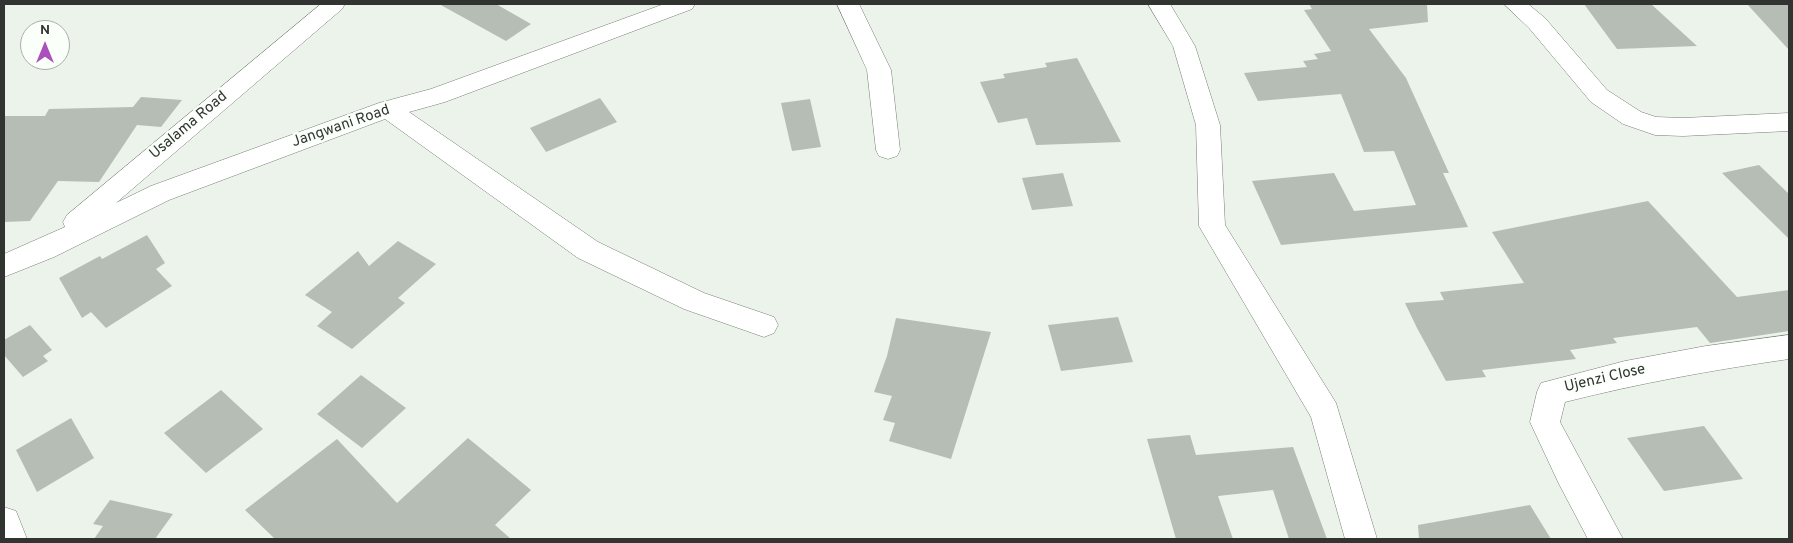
<!DOCTYPE html>
<style>
body{margin:0}
#map{position:relative;width:1793px;height:543px;overflow:hidden;background:#ebf3ea;font-family:Overpass,sans-serif}
canvas{display:block}
.frame{position:absolute;inset:0;border:5px solid #313431;pointer-events:none}
.north{position:absolute;left:20px;top:20px;width:50px;height:50px;box-sizing:border-box;background:#fafff9;border:1px solid #aaaea9;border-radius:50%;rotate:0deg;font-size:14px;font-weight:700;line-height:20px;text-align:center;color:#313431}
.north::after{content:'';display:block;margin:auto;width:18px;height:22px;background:#ab51bd;clip-path:polygon(50% 0,100% 100%,50% 72%,0 100%)}
</style>
<div id="map">
<canvas width="1793" height="543"></canvas>
<div class="frame"></div>
<div class="north">N</div>
</div>
<script>
const ctx = document.querySelector('canvas').getContext('2d');
ctx.lineJoin = 'round';
function fillPath(path, color) {
  ctx.fillStyle = color;
  ctx.fill(path, 'evenodd');
}
function trace(path, color, width, dash) {
  ctx.strokeStyle = color;
  ctx.lineWidth = width;
  ctx.lineCap = dash ? 'butt' : 'round';
  ctx.setLineDash(dash || []);
  ctx.stroke(path);
}
function drawText(font, color, halo, rows, align = 'center') {
  ctx.font = font + ' Overpass,sans-serif';
  ctx.lineWidth = 5;
  ctx.setLineDash([]);
  ctx.textBaseline = 'middle';
  ctx.strokeStyle = halo;
  ctx.fillStyle = color;
  for (const [text, x, y, turn = 0] of rows) {
    ctx.save();
    ctx.translate(x, y);
    ctx.rotate((+turn || 0) * Math.PI / 180);
    ctx.textAlign = isNaN(turn) ? turn : align;
    if (halo) ctx.strokeText(text, 0, 0);
    ctx.fillText(text, 0, 0);
    ctx.restore();
  }
}
fillPath(new Path2D(`
 M439,4h57l35,20 -25,17z
 M1309,4h118l1,18 -59,7 37,49 43,95h-6l25,54 -187,18 -29,-64 82,-8 20,38 62,-6 -22,-54 -30,1 -23,-58 -83,7 -14,-28 63,-6 -4,-6 15,-2 -4,-5 17,-3 -27,-41 8,-1z
 M1584,4h67l46,42 -80,3z
 M1747,4h42v46z
 M1077,58l44,84 -85,3 -9,-27 -29,5 -18,-41 25,-4 -2,-4 44,-7 -2,-4z
 M141,97l41,3 -21,27 -24,-2 -38,57 -41,-1 -28,40 -26,1v-106h41l4,-7 84,-2z
 M600,98l17,24 -71,30 -16,-24z
 M810,99l11,48 -29,4 -11,-48z
 M1759,165l30,29v45l-67,-66z
 M1063,173l10,33 -41,4 -10,-32z
 M1648,201l89,96 52,-7v41l-79,12 -13,-16 -84,11 4,5 -47,7 6,9 -94,11 4,7 -40,4 -29,-53 -12,-25 39,-3 -4,-8 84,-9 -32,-51z
 M147,235l18,28 -9,6 16,17 -66,42 -15,-16 -9,6 -23,-40 41,-22 2,3z
 M398,241l38,23 -38,34 7,5 -53,46 -35,-23 15,-14 -27,-17 53,-44 11,15z
 M1118,317l15,45 -72,9 -13,-46z
 M896,318l95,14 -40,127 -62,-18 6,-18 -12,-3 9,-24 -18,-4 13,-36z
 M30,325l22,25 -9,6 5,5 -25,16 -19,-22v-15z
 M361,375l45,33 -44,40 -45,-34z
 M221,390l42,39 -57,44 -42,-40z
 M71,418l23,40 -57,34 -21,-42z
 M1704,426l39,53 -79,12 -37,-53z
 M1190,435l6,20 97,-8 34,92h-38l-16,-49 -55,6 15,43h-57l-29,-100z
 M468,438l63,52 -36,35 16,14h-236l-30,-29 92,-71 60,64z
 M110,500l63,14 -18,25h-61l9,-13 -10,-2z
 M1530,505l21,34h-132l-1,-14z`), '#b6bdb4');
const minor = new Path2D(`
 M321,4h24l-3,5 -226,194 35,-17 228,-83 52,-14 233,-85h31l-3,5 -247,93 -36,10 189,130 106,51 70,24 4,8 -4,8 -10,4 -80,-28 -106,-51 -193,-139 -216,81 -115,57 -50,20v-23l61,-27 -2,-5 4,-7z
 M837,4h22l32,66 9,80 -3,6 -9,3 -9,-3 -3,-6 -9,-80z
 M1148,4h22l25,42 25,79 5,100 111,178 41,136h-32l-34,-122 -112,-191 -3,-101 -23,-79z
 M1504,4h24l17,14 62,72 34,22 15,5 27,1 106,-5v18l-106,5 -28,-1 -32,-11 -32,-22 -62,-74z
 M1789,335v24c-76,11 -149,24 -224,43l-5,20 63,117h-35l-29,-55 -29,-62 7,-30 4,-9 84,-22 81,-15z
 M4,507l12,4 11,28h-23z`);
trace(minor, '#767d75', 1);
fillPath(minor, '#fff');
drawText('15px', '#313431', '#fafff9', [
 ["Usalama Road",189,126,-40],
 ["Jangwani Road",341,127,-19],
 ["Ujenzi Close",1605,379,-13]
]);
</script>
